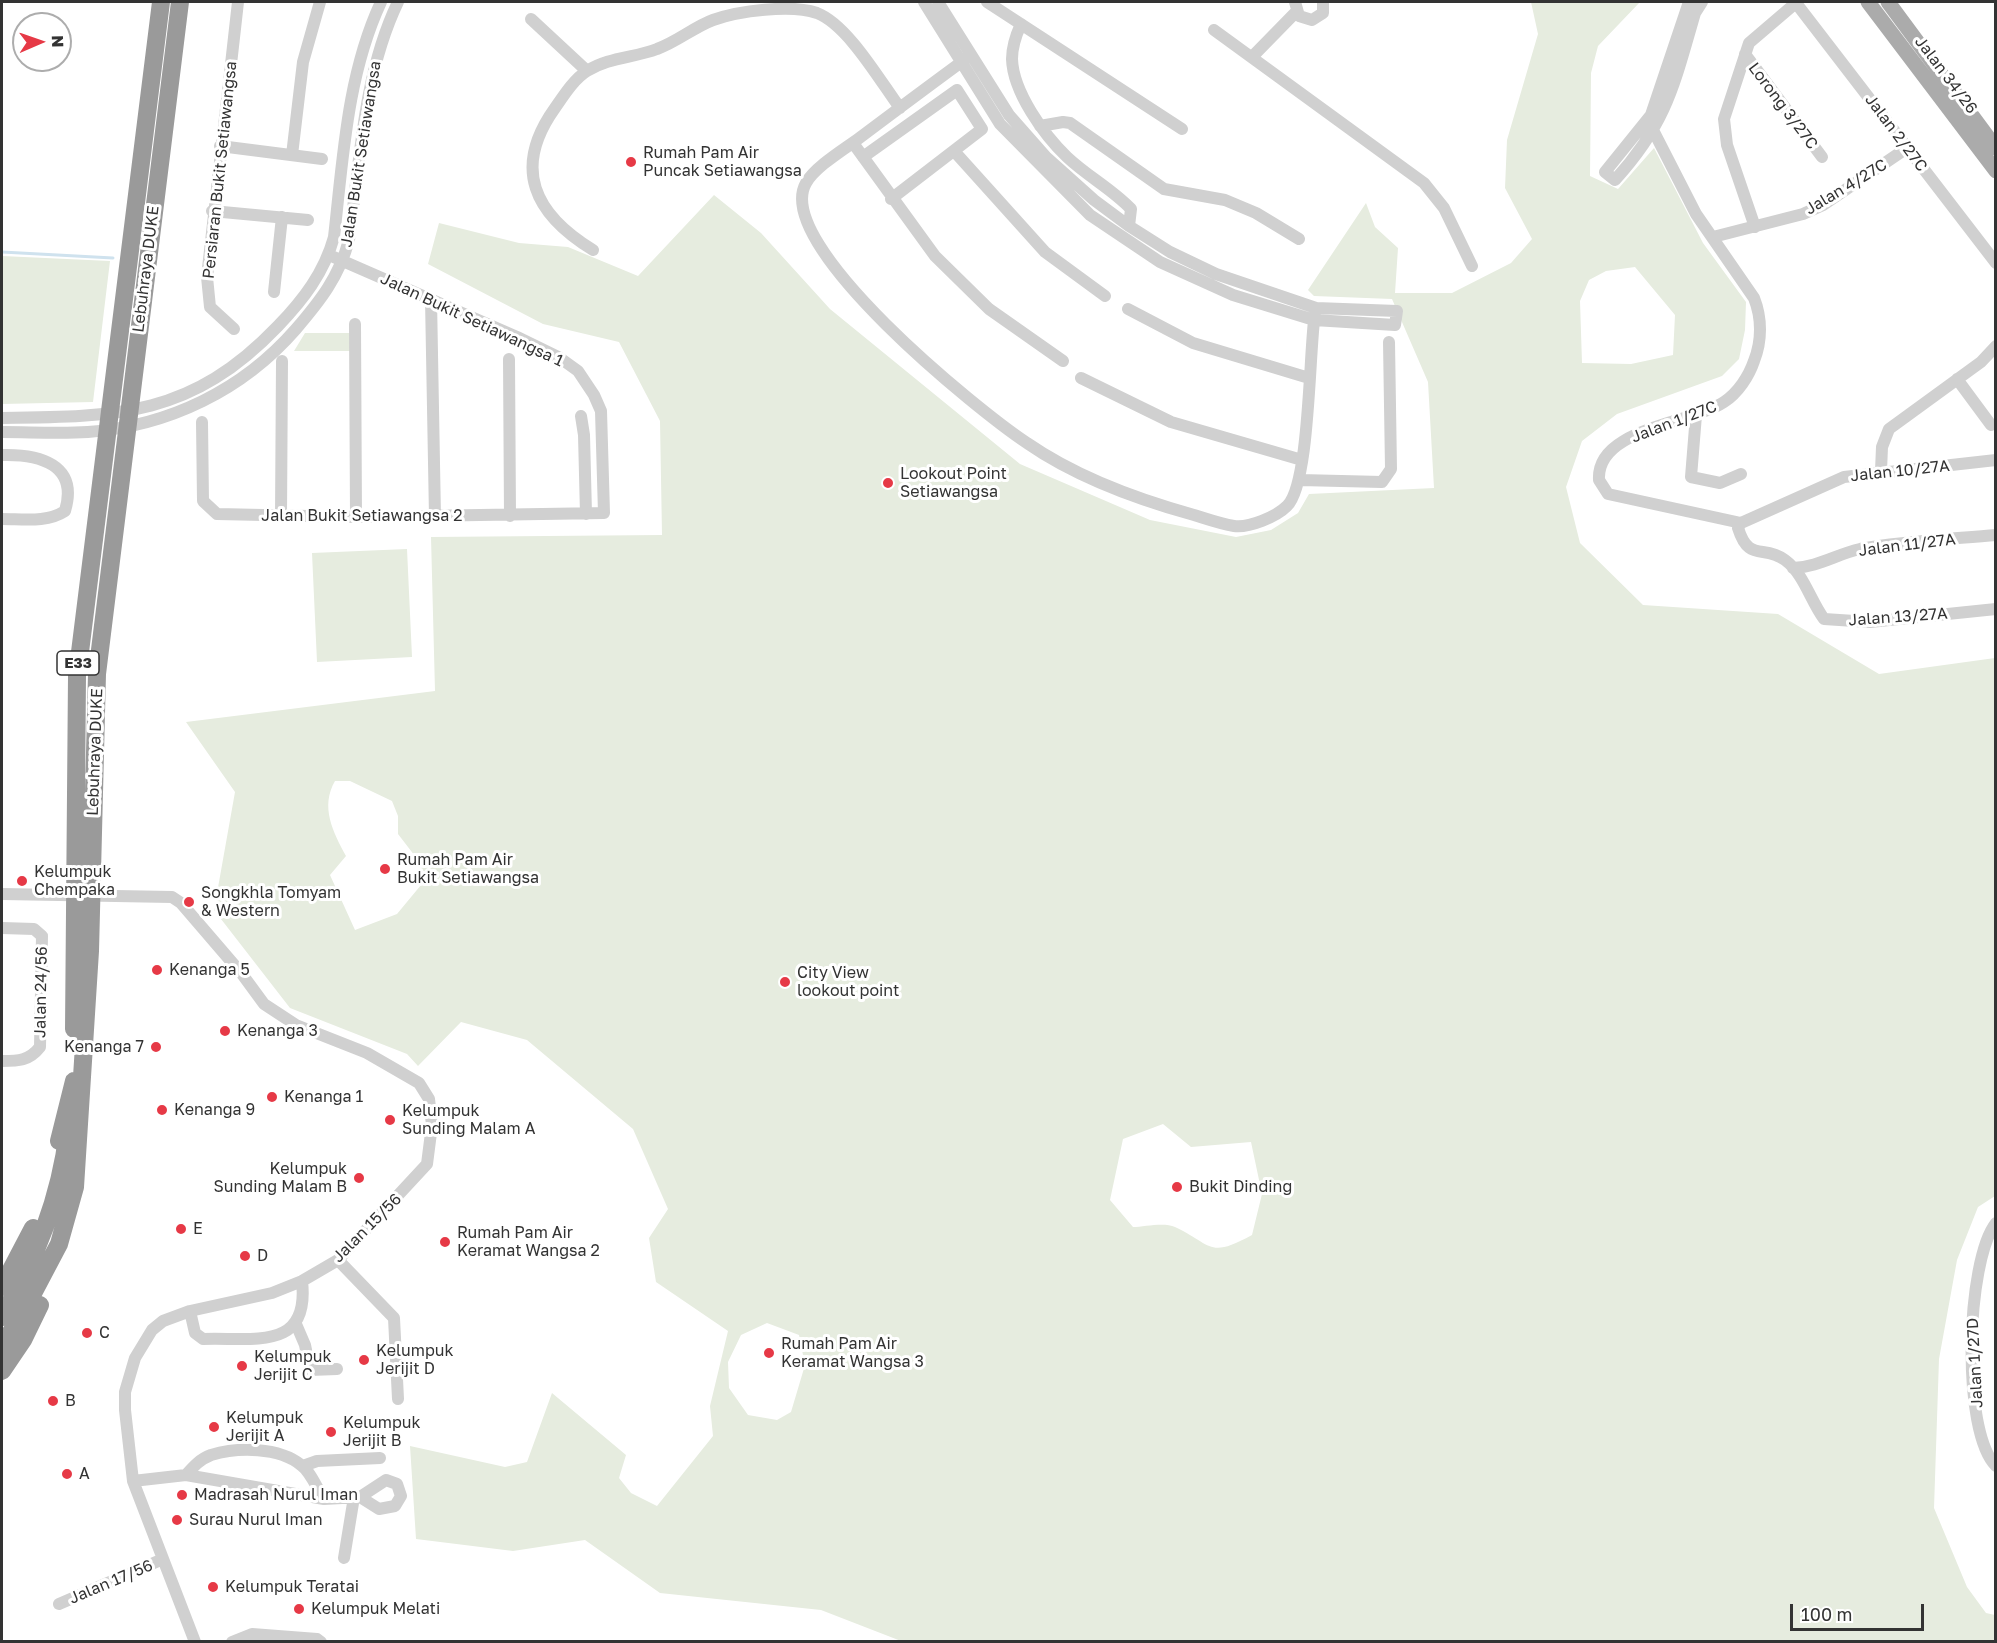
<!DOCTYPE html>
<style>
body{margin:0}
#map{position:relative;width:1997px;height:1643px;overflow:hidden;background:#fff;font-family:"Golos Text",sans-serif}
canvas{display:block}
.frame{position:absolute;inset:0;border:3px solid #333;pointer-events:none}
.north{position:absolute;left:12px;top:12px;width:60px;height:60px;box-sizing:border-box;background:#fff;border:2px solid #adadad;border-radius:50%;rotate:88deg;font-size:16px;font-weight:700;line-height:24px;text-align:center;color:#333}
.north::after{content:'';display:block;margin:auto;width:21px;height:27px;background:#e63946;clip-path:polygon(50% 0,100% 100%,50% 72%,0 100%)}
.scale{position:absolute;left:1790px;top:1604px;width:134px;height:27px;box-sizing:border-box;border:3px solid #333;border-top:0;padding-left:8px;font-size:18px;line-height:21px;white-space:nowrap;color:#333;-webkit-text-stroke:4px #fff;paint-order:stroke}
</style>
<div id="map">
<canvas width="1997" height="1643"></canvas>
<div class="frame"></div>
<div class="north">N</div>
<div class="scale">100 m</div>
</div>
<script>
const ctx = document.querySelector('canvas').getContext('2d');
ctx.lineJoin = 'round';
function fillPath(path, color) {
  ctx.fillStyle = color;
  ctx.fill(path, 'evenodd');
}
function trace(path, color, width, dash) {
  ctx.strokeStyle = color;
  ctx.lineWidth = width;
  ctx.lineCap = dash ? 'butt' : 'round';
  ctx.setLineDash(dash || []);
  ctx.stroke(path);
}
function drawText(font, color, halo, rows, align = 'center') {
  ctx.font = font + ' "Golos Text",sans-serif';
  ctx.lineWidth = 6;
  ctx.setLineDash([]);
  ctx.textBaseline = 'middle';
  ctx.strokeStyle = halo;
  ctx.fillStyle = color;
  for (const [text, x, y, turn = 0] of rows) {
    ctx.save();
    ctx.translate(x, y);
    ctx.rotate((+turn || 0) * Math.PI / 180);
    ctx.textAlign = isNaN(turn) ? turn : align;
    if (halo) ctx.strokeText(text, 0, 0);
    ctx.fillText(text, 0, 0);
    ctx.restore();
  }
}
fillPath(new Path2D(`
 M1531,2h109l-42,44 -7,27 -1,103 28,13 36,-41 49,95 43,59 -1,28 -6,29 -17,17 -105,38 -35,27 -16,46 14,56 63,62 135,9 101,60 116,-16v538l-17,11 -21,53 -18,99 -5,149 33,79 19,26 9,2v26h-1094l-80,-31 -161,-17 -75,-53 -72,11 -97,-12 -6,-93 95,21 22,-5 25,-69 74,62 -7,23 12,15 26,13 56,-70 -3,-30 18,-75 -72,-49 -7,-44 19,-29 -35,-80 -106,-89 -66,-18 -43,44 -11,-12 -117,-46 -76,-98 21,-118 -49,-70 249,-31 -4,-154 231,-2 -2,-114 -41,-79 -76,-18 -115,-60 11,-41 80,20 49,4 70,29 76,-81 47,38 69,76 190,155 130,56 86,17 35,-7 27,-17 11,-19 125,-6 -6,-106 -36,-83 -78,-3 -6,-6 58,-87 9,24 23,21 -3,45h57l59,-30 21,-24 -27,-51 2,-48 31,-106zM1635,267l40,48 -2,40 -42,9 -49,-1 -2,-62 9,-21 17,-9zM335,781h15l42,20 6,15v18l20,26 3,25 -24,29 -42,16 -25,-55 16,-19c-13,-24 -26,-49 -11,-75zM1163,1124l28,23 60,-5 11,52 -10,41c-44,24 -39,10 -77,-8 -11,-5 -31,0 -42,0l-23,-27 13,-61zM767,1323l32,12 6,30 -14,47 -14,8 -29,-5 -19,-27 -1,-26 13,-27z
 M2,256l108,5 -17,141 -91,2z
 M305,333h50v18h-61z
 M407,549l5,108 -95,5 -5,-109z`), '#e6ecdf');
trace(new Path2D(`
 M2,252l111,6`), '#cfe2ee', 3);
trace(new Path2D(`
 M924,2l76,122 90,91 70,47 73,33 81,25 81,5 2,-14 -81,-3 -100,-34 -46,-22 -41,-26 -35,-26 -48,-43 -37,-42 -71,-113
 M987,2l195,127
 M1295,2l4,14 13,4 11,-7v-11
 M1689,2l-38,113 -46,57 10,8c52,-57 59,-95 80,-167l7,-11
 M1796,3l200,260
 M531,19l56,52
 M1021,24c-5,11 -9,22 -9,35 1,33 32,76 55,98 20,19 45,32 64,52l-2,17
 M1214,30l210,153 20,25 28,58
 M1745,54l77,103
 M1252,57l44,-45
 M967,58c-37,27 -73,54 -109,81 -15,11 -43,28 -52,44 -35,61 174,229 221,260 49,34 109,56 167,72 13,4 27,9 40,11 15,2 42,-9 53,-20 23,-22 22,-155 28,-194
 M1040,126l23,-4 7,1 94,66 61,11 31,13 43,26
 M1654,132l42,82 58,84c8,20 8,43 0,63 -5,15 -16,32 -30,41 -33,22 -128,26 -125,78l9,14 133,29
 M853,143l82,113 54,53 74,52
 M220,146l102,13
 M954,151l91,101 60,44
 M292,155l11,-93 17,-60
 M863,157l94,-67 25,39 -91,70
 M212,211l96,9
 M1755,227l-28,-82 -3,-26 25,-76 48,-41
 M1713,237l90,-23 20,-9 84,-57
 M593,250c-59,-36 -81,-82 -38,-142 9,-13 19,-29 32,-37 22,-14 47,-13 70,-22 20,-7 37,-22 56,-29 25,-9 78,-16 104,-7 31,12 63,68 83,95
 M274,292l8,-75
 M431,299l4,218
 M1128,309l65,34 116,35
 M355,324l1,193
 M234,329l-24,-22 -3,-30 31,-275
 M509,359l1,157
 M1081,378l90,44 131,38
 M1957,379l34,46
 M1696,415l-5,62 29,6 21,-9
 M581,416l3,19 2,79
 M2,418c117,-1 190,-2 276,-92 25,-26 46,-53 56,-89 9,-79 13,-162 47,-235
 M202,422l1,79 14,13 139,3 248,-4 -3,-102 -7,-16 -16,-24 -18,-13 -43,-21 -188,-82
 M2,432c28,0 58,2 86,0 81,-6 155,-42 208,-103 24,-28 43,-52 53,-89 11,-79 14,-165 49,-238
 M2,455c37,-1 77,9 63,56 -18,12 -42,8 -63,8
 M1881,471l1,-24 7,-18 92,-67 15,-16
 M1300,480l82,2 9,-13 -2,-127
 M281,516l1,-155
 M1741,523l-3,5c11,35 25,16 47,32 19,14 25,40 39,59l46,3 126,-13
 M1741,523l103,-46 152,-17
 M1793,568c25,-1 44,-14 67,-19 45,-8 91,-10 136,-14
 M2,894l170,3 9,6 61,71 22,30 32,21 71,28 52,30 10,16 3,26 -5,39 -89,96 -36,21 -30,12 -82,18 -27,10 -11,9 -17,28 -10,34v18l8,71 62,161
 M2,928l32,1 8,7 -2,111c-11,14 -22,14 -38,14
 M1996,1223c-30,38 -35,208 0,243
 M338,1260l56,58 4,81
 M190,1311l5,22 8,6c50,-2 107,13 99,-58
 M296,1324l9,21 5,25 27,-1
 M303,1466l14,-5 63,-3
 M186,1475c7,-8 14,-16 25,-20 27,-8 68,-8 90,10 10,7 16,24 23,34
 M133,1481l53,-6 138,24 36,-2 26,-17 11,4 4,12 -6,10 -16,3 -19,-12
 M344,1558l10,-61
 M59,1604l104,-45
 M232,1642l20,-8 65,5 4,3`), '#d0d0d0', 12);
trace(new Path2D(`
 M1868,2l128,169
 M1888,2l108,146`), '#ababab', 15);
trace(new Path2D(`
 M74,1029l3,-353 84,-674
 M59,1141l15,-60
 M2,1287l31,-59
 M2,1317c34,-59 58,-118 66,-186
 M2,1346l18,-28 39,-74 16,-57 15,-236 7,-277 83,-672
 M2,1371l21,-31 17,-35`), '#9a9a9a', 18);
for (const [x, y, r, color] of [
 [631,162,6,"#e63946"],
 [888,483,6,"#e63946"],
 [385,869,6,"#e63946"],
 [22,881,6,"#e63946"],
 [189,902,6,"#e63946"],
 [157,970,6,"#e63946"],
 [785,982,6,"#e63946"],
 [225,1031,6,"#e63946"],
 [156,1047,6,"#e63946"],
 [272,1097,6,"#e63946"],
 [162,1110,6,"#e63946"],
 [390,1120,6,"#e63946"],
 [359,1178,6,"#e63946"],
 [1177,1187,6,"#e63946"],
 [181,1229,6,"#e63946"],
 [445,1242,6,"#e63946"],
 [245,1256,6,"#e63946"],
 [87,1333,6,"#e63946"],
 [769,1353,6,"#e63946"],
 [364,1360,6,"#e63946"],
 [242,1366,6,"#e63946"],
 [53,1401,6,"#e63946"],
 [214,1427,6,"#e63946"],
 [331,1432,6,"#e63946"],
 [67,1474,6,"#e63946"],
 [182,1495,6,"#e63946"],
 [177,1520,6,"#e63946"],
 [213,1587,6,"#e63946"],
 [299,1609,6,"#e63946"]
]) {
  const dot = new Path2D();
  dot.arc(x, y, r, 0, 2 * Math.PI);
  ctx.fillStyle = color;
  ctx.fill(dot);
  trace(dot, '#fff', 2);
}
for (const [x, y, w] of [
 [78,663,42]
]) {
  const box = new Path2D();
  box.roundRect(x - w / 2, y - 12, w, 24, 4.5);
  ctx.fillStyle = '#fff';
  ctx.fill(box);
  trace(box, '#333', 1.5);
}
drawText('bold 15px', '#333', null, [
 ["E33",78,663]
]);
drawText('16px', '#333', '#fff', [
 ["Jalan 34/26",1946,75,53],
 ["Lorong 3/27C",1783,106,53],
 ["Jalan 2/27C",1896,133,53],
 ["Jalan Bukit Setiawangsa",361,154,-81],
 ["Persiaran Bukit Setiawangsa",220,170,-84],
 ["Jalan 4/27C",1846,187,-31],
 ["Lebuhraya DUKE",146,269,-83],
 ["Jalan Bukit Setiawangsa 1",472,320,25],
 ["Jalan 1/27C",1674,422,-21],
 ["Jalan 10/27A",1900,471,-6],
 ["Jalan Bukit Setiawangsa 2",362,516],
 ["Jalan 11/27A",1907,545,-7],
 ["Jalan 13/27A",1898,617,-4],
 ["Lebuhraya DUKE",95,752,-88],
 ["Jalan 24/56",41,992,-89],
 ["Jalan 15/56",367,1228,-45],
 ["Jalan 1/27D",1975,1363,-93],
 ["Jalan 17/56",111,1582,-23]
]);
drawText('16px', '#333', '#fff', [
 ["Rumah Pam Air",643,153],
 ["Puncak Setiawangsa",643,171],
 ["Lookout Point",900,474],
 ["Setiawangsa",900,492],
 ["Rumah Pam Air",397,860],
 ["Bukit Setiawangsa",397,878],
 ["Kelumpuk",34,872],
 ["Chempaka",34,890],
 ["Songkhla Tomyam",201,893],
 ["& Western",201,911],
 ["Kenanga 5",169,970],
 ["City View",797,973],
 ["lookout point",797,991],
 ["Kenanga 3",237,1031],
 ["Kenanga 7",144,1047,"right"],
 ["Kenanga 1",284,1097],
 ["Kenanga 9",174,1110],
 ["Kelumpuk",402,1111],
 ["Sunding Malam A",402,1129],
 ["Kelumpuk",347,1169,"right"],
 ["Sunding Malam B",347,1187,"right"],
 ["Bukit Dinding",1189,1187],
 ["E",193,1229],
 ["Rumah Pam Air",457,1233],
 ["Keramat Wangsa 2",457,1251],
 ["D",257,1256],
 ["C",99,1333],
 ["Rumah Pam Air",781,1344],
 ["Keramat Wangsa 3",781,1362],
 ["Kelumpuk",376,1351],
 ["Jerijit D",376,1369],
 ["Kelumpuk",254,1357],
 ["Jerijit C",254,1375],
 ["B",65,1401],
 ["Kelumpuk",226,1418],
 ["Jerijit A",226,1436],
 ["Kelumpuk",343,1423],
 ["Jerijit B",343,1441],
 ["A",79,1474],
 ["Madrasah Nurul Iman",194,1495],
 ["Surau Nurul Iman",189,1520],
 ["Kelumpuk Teratai",225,1587],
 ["Kelumpuk Melati",311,1609]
], 'left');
</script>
